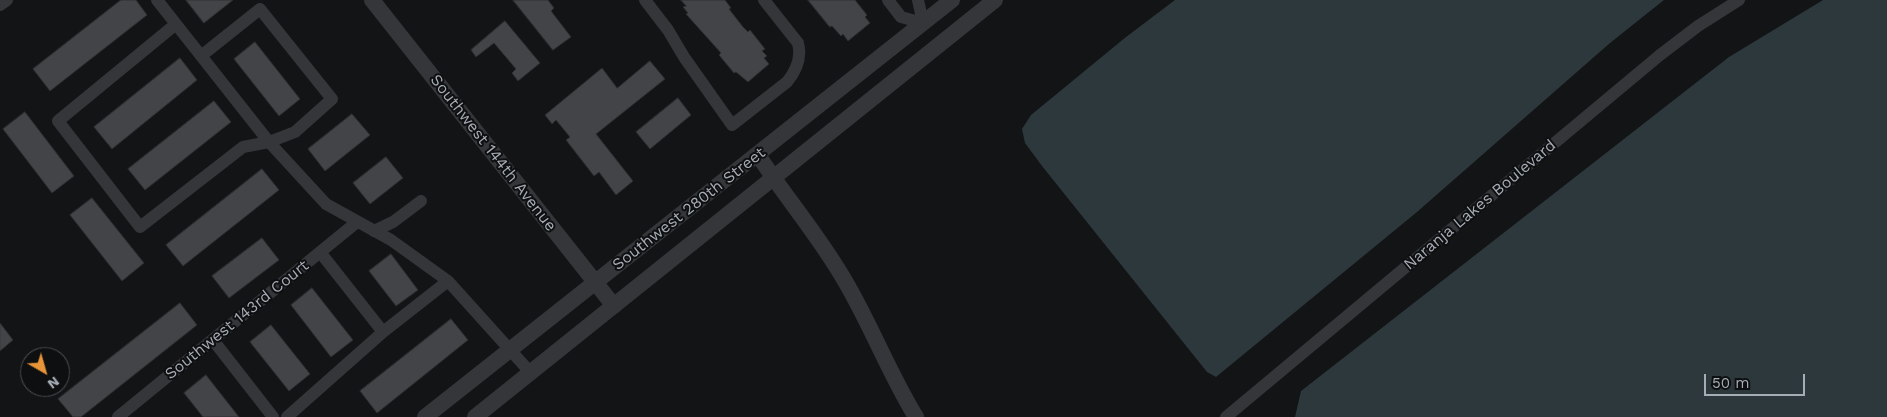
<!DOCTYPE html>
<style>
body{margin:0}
#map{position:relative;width:1887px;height:417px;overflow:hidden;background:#131415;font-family:"Work Sans",sans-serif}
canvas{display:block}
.north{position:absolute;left:20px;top:347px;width:50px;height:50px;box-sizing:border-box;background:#0e0f10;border:1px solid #4b4e52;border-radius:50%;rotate:142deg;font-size:14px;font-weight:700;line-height:20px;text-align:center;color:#a6acb5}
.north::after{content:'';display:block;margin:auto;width:18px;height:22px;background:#e89438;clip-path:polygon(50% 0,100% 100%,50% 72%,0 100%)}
.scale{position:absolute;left:1704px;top:374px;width:101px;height:22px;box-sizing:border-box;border:2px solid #a6acb5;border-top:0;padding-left:6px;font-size:15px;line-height:18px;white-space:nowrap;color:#a6acb5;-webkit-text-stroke:4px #0e0f10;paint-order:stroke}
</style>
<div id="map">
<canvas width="1887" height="417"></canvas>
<div class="north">N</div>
<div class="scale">50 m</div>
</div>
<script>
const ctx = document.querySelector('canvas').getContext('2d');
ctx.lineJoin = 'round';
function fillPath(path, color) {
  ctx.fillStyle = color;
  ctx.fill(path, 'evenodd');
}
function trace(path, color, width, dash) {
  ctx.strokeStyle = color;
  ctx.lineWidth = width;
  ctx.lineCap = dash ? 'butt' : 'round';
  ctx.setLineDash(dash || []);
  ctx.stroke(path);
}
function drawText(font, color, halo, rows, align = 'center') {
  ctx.font = font + ' "Work Sans",sans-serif';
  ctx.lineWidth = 4;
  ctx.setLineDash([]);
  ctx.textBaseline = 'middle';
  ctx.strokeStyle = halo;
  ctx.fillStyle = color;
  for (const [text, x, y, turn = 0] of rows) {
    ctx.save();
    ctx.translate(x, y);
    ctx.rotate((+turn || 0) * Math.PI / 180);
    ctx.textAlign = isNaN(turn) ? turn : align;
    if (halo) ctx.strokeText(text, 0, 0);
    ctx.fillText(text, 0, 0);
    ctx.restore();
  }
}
fillPath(new Path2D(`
 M1175,0h489l-54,43 -193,169 -201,165 -9,-5 -165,-206 -17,-23 -3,-14 9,-14 95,-78z
 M1823,0h64v417h-592l6,-26 428,-334z`), '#2d383d');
const building = new Path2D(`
 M121,0h15l11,15 -97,76 -17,-22z
 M186,0h47l-29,23z
 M513,0h35l6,8 -3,3 20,26 -18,13z
 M681,0h44l6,8 -2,1 14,18 5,5 2,-2 15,19 -3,2 5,5 -3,2 5,6 -21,18 -12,-10 -2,1 -15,-18 2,-2 -35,-39 2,-1 -5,-6 3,-1z
 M808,0h47l12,15 -2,2 5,6 -22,18 -5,-7 -2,2 -9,-10 -2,1z
 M505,21l35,42 -22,18 -6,-8 4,-4 -22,-26 -18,14 -5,-7z
 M255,42l45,57 -21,17 -45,-57z
 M180,58l17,22 -85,69 -18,-22z
 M650,61l15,18 -69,55 37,47 -17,14 -17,-23 -5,4 -28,-36 4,-3 -14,-17 -4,4 -7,-9 57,-47 15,20z
 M678,98l13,17 -41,34 -14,-17z
 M214,101l17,21 -86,68 -17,-21z
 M25,112l49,64 -22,17 -49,-64z
 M352,114l18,21 -45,36 -17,-22z
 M386,157l17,21 -33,26 -17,-21z
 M262,169l17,21 -96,76 -17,-21z
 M92,198l52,65 -22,18 -52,-66z
 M262,238l17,22 -50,38 -17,-22z
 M391,254l27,36 -22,16 -27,-35z
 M312,288l41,52 -22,17 -40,-52z
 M180,303l17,22 -116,92h-8l-15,-18z
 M451,319l17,21 -91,73 -17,-22z
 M0,323l13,17 -13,11z
 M271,325l39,49 -21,17 -39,-49z
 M206,375l33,42h-36l-19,-24z`);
fillPath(building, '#424448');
trace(building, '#2e2e31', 1);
trace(new Path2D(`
 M157,0l112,142 57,62 65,36 57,41 82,91
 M645,0l23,30 16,27 48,68 55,-43c9,-11 15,-24 11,-39l-34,-43
 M888,0l13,17 22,6 -5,-23
 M0,5l7,-5
 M176,24l-118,97 82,106 103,-80 26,-5 26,-10 37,-33 -72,-90 -59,47
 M374,231l19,-9 28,-21
 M320,252l63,80
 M213,340l60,77
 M118,417l239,-195
 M287,417l96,-85 65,-51
 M1226,417l434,-362 38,-29 41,-26`), '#35363a', 12);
trace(new Path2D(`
 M372,0l242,306
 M758,155c28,43 62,82 87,126 26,44 44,92 71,136
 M425,417l527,-417
 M475,417l520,-417`), '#35363a', 16);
drawText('16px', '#a6acb5', '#0e0f10', [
 ["Southwest 144th Avenue",493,153,52],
 ["Naranja Lakes Boulevard",1480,205,-40],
 ["Southwest 280th Street",689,209,-38],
 ["Southwest 143rd Court",237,320,-39]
]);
</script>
